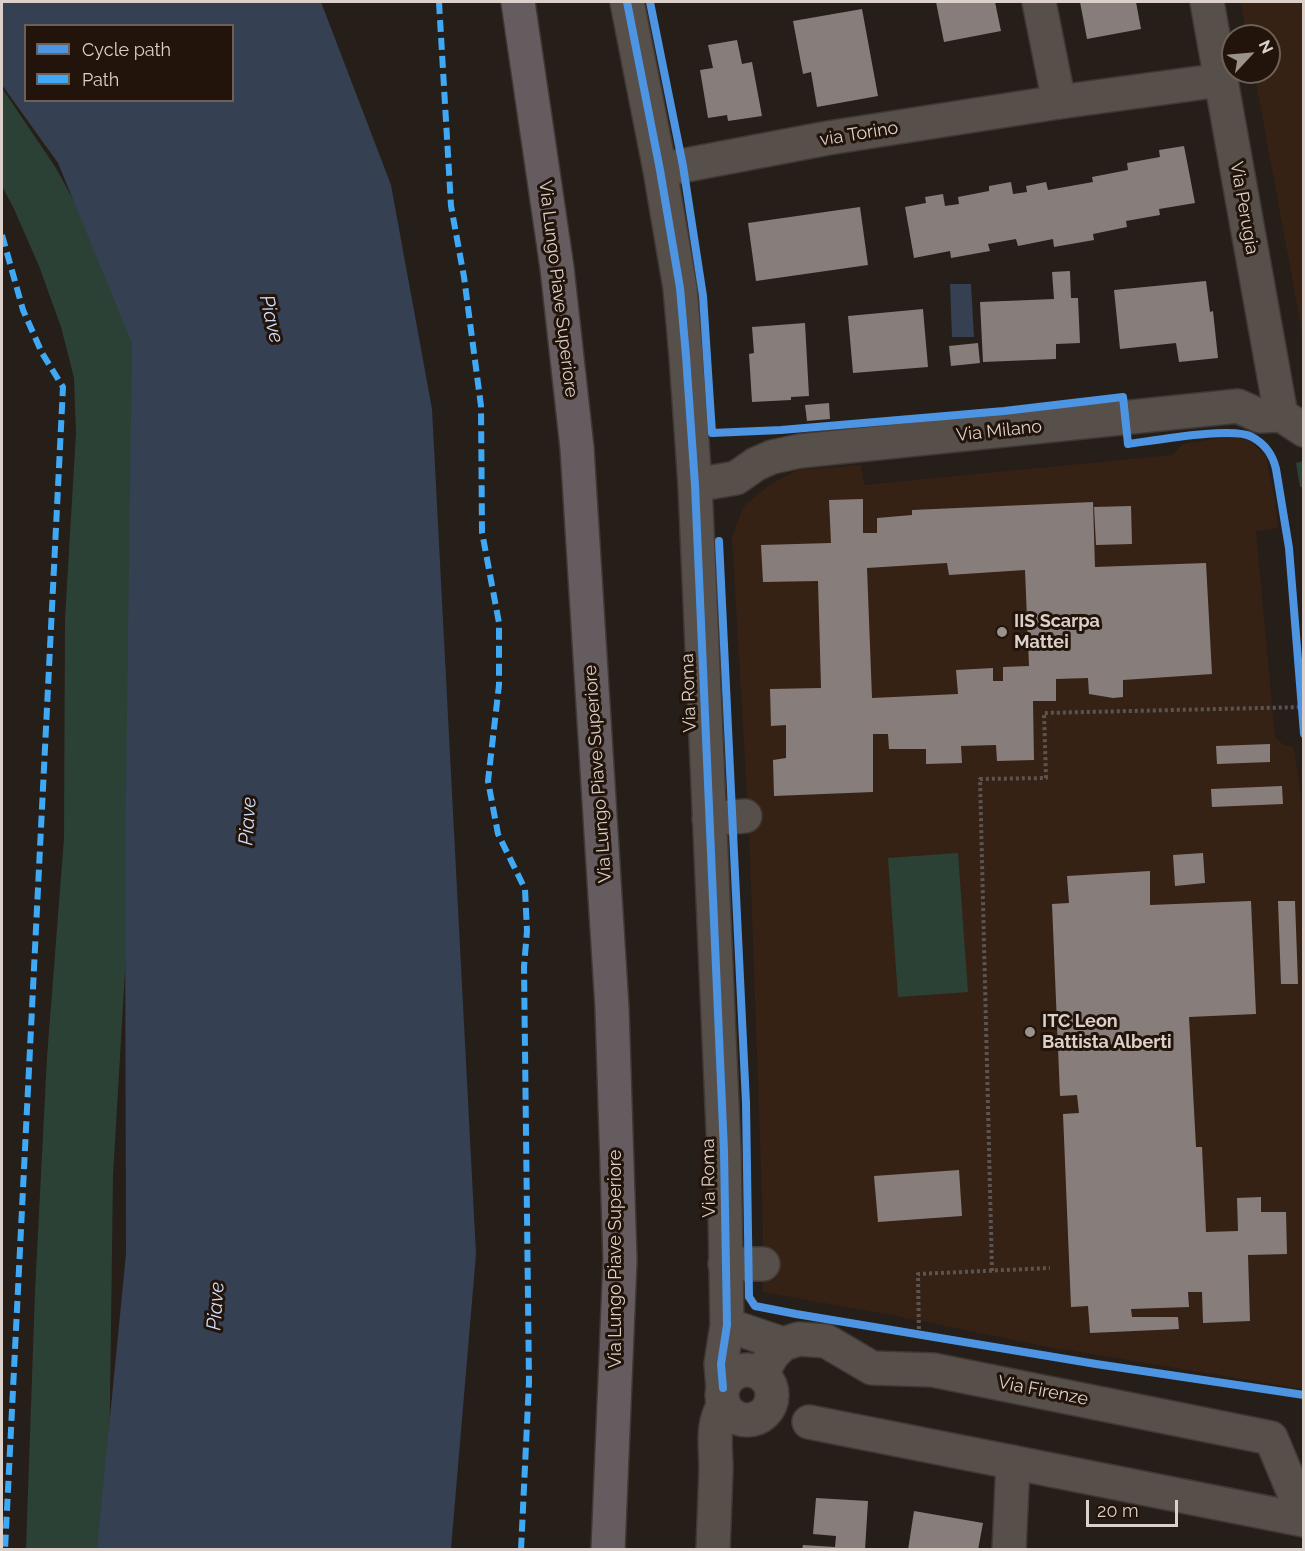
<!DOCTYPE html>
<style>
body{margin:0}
#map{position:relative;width:1305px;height:1551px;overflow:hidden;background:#261e19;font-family:Raleway,sans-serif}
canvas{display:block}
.frame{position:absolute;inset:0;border:3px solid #dbd1ca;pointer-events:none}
.legend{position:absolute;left:24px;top:24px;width:210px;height:78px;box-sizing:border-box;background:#22140a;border:2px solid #6c6057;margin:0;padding:8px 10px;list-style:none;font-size:18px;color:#dbd1ca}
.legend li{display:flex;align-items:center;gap:12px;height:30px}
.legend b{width:30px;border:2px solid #6c6057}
.north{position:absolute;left:1221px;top:24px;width:60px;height:60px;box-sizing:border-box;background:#22140a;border:2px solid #6c6057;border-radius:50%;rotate:64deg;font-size:16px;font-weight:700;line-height:24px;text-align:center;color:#dbd1ca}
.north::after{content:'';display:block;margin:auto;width:21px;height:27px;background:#9c928c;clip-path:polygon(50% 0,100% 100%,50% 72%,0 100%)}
.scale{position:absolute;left:1086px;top:1500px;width:92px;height:27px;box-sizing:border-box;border:3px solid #dbd1ca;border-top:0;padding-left:8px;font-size:18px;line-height:21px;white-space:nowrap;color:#dbd1ca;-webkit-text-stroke:4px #22140a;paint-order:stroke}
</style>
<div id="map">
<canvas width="1305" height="1551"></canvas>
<div class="frame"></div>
<ul class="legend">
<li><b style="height:8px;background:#4d94e3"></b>Cycle path</li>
<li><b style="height:8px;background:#3fa9f5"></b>Path</li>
</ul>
<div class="north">N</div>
<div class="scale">20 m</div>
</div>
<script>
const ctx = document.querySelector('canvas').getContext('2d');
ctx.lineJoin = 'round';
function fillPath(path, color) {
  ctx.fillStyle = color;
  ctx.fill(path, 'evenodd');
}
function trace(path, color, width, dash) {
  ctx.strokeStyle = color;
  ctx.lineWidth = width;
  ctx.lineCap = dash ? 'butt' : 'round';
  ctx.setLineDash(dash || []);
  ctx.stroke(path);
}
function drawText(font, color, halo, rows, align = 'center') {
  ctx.font = font + ' Raleway,sans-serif';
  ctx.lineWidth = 6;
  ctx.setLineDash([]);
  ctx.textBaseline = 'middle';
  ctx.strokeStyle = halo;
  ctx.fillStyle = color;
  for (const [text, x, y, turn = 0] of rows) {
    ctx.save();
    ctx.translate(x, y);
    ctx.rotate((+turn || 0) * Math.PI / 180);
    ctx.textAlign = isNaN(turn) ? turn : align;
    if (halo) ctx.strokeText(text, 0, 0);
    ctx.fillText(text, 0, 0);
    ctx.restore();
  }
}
fillPath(new Path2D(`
 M1241,2h62v335l-49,-265h15v-36h-22z
 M1232,436l18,5 16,16 9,43 3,28 -22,3 18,196 2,11 8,7 10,2 10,73 -1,569 -260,-43 -141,-29 -139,-25v-66l-14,-396 -17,-293 11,-30 26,-22 29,-15 63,-5 3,20 308,-30 11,-11z`), '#352215');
fillPath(new Path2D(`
 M2,88l54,80 52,95 39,96 -20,578 -14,239 -4,299 -4,74h-79l9,-258 12,-234 17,-219 1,-220 11,-185 -2,-55 -13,-51 -22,-61 -25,-57 -12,-23z
 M1303,461v26h-3l-4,-24z
 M958,853l10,139 -70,5 -10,-139z`), '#2b4135');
fillPath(new Path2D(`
 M2,2h319l70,183 41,224 44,845 -25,295h-354l29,-295 -1,-393 7,-518 -74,-180 -56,-78zM26,26h206v74h-206z
 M950,284h21l3,53h-22z`), '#354053');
fillPath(new Path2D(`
 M936,2h59l6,29 -57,11z
 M1080,2h56l5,27 -54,10z
 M862,9l16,87 -61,11 -6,-35 -8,2 -10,-53z
 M737,40l5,24 10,-2 10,54 -34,5 -1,-6 -19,3 -8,-48 13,-2 -5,-23z
 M1184,146l11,57 -36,6 1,6 -34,6 1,6 -34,7 1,6 -40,7 -1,-8 -35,7 -2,-7 -28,5 2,7 -39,7 -1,-7 -36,7 -9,-51 21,-4 -1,-6 18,-3 2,12 14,-2 -1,-7 31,-6v-5l22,-4 2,12 14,-2 -1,-6 20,-4 2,8 45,-8 -1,-5 36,-7 -1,-7 33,-6 -1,-7z
 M860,207l8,58 -112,16 -8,-58z
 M1070,271l1,27h7l2,45 -24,1v15l-73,3 -3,-60 74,-3 -2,-27z
 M1206,281l4,31 3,-1 5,47 -39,4 -3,-19 -56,6 -6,-59z
 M923,309l5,58 -75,6 -5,-57z
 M805,323l4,73 -18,1v3l-39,2 -3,-48 5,-1 -2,-26z
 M978,343l2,20 -29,3 -2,-20z
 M829,403l1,16 -23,2 -2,-16z
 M863,499v34h14v-15l35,-3v-5l181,-8 2,65 111,-4 6,111 -89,6v17l-10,1 -24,-4 -1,-16 -32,1v22h-23l1,59 -37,1 -1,-16 -35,1 1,17 -36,1v-15h-37l-1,-15h-15v58l-99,4 -1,-36 13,-2v-33l-15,1 -1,-37 51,-1 -3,-107 -55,1 -2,-37 70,-2 -2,-43zM947,563l2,12 76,-5 4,96 -26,1v14h-10v-13l-37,2 2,24 -86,4 -5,-130z
 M1131,506l1,38 -36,1 -2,-38z
 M1270,744v18l-53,2 -1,-18z
 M1282,786l1,18 -71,3 -1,-18z
 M1203,853l2,30 -30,3 -2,-31z
 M1150,871v34l101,-4 5,113 -67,3 7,130h6l4,85 32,-1 -1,-33 24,-1v15h25l1,42 -39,1 2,66 -47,2 -1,-31h-14l1,15 -58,2 1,8h46l1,12 -89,4 -2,-27 -17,1 -8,-193 16,-1 -2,-18 -17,1 -8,-192 17,-1 -2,-27z
 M1278,901h17l3,83h-17z
 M959,1170l3,46 -84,6 -4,-46z
 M816,1498l52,3 -3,49h-63l1,-5 32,2 1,-11 -23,-2z
 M914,1511l69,12 -5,27h-70z`), '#877e7b');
const minor = new Path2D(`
 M627,2l33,168 20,118 6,68 9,129 29,666 3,174 -6,39 2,24
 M1039,2l20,100
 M1207,2l74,413
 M660,170l168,-32 231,-36 162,-22
 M695,485l41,-7 20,-14 16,-7 28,-6 438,-45 22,10 21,-1 23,15
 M709,819l36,-3
 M725,1264h38
 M727,1325l56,19
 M722 1395a25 25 0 1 1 50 0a25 25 0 1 1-50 0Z
 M761,1374l12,-20 10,-10 16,-5 27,2 46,27 61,2 338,68
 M809,1422l495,98
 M1271,1438l33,79
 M713,1550c1,-27 2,-54 3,-81 0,-22 -5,-44 8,-64
 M1009,1550l4,-88`);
const major = new Path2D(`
 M518,2l39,266 20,180 35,560 8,252 -12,290`);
trace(minor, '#403834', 36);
trace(major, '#403834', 36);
trace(new Path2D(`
 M992,1271l-12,-492 66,-1 -2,-65 260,-6
 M919,1335l-1,-61 132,-6`), '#5b5450', 4, [3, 3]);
trace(minor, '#564f4a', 33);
trace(major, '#645c5e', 33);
trace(new Path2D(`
 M439,2l12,204 13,71 17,129 1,126 17,91v62l-11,96 10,53 27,55 2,42 -3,36 5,415 -8,168
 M2,235l21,75 19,43 21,34 -58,1163`), '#3fa9f5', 6, [12, 6]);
trace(new Path2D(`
 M627,2l33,168 20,118 6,68 9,129 29,666 3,174 -6,39 2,24
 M650,2l33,164 20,130 9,137 69,-3 223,-19 119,-14 5,47c24,-3 106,-18 124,-7 13,7 21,19 24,32l13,79 15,186
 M719,541l27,562 3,194 6,9 41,8 300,50 208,31`), '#4d94e3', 8);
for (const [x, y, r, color] of [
 [1002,632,6,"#9c928c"],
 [1030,1032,6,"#9c928c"]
]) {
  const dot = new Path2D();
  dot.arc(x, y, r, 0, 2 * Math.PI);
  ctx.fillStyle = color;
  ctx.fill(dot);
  trace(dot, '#22140a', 2);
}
drawText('18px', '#dbd1ca', '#22140a', [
 ["via Torino",859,134,-9],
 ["Via Perugia",1244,208,80],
 ["Via Lungo Piave Superiore",558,289,83],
 ["Via Milano",999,431,-6],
 ["Via Roma",689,693,-92],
 ["Via Lungo Piave Superiore",598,774,-94],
 ["Via Roma",709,1178,-91],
 ["Via Lungo Piave Superiore",616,1259,-90],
 ["Via Firenze",1043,1391,11]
]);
drawText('bold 18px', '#dbd1ca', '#22140a', [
 ["IIS Scarpa",1014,622],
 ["Mattei",1014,643],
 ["ITC Leon",1042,1022],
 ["Battista Alberti",1042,1043]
], 'left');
drawText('italic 20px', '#cedefa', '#22140a', [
 ["Piave",271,319,77],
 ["Piave",248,821,-86],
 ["Piave",216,1306,-86]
]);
</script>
